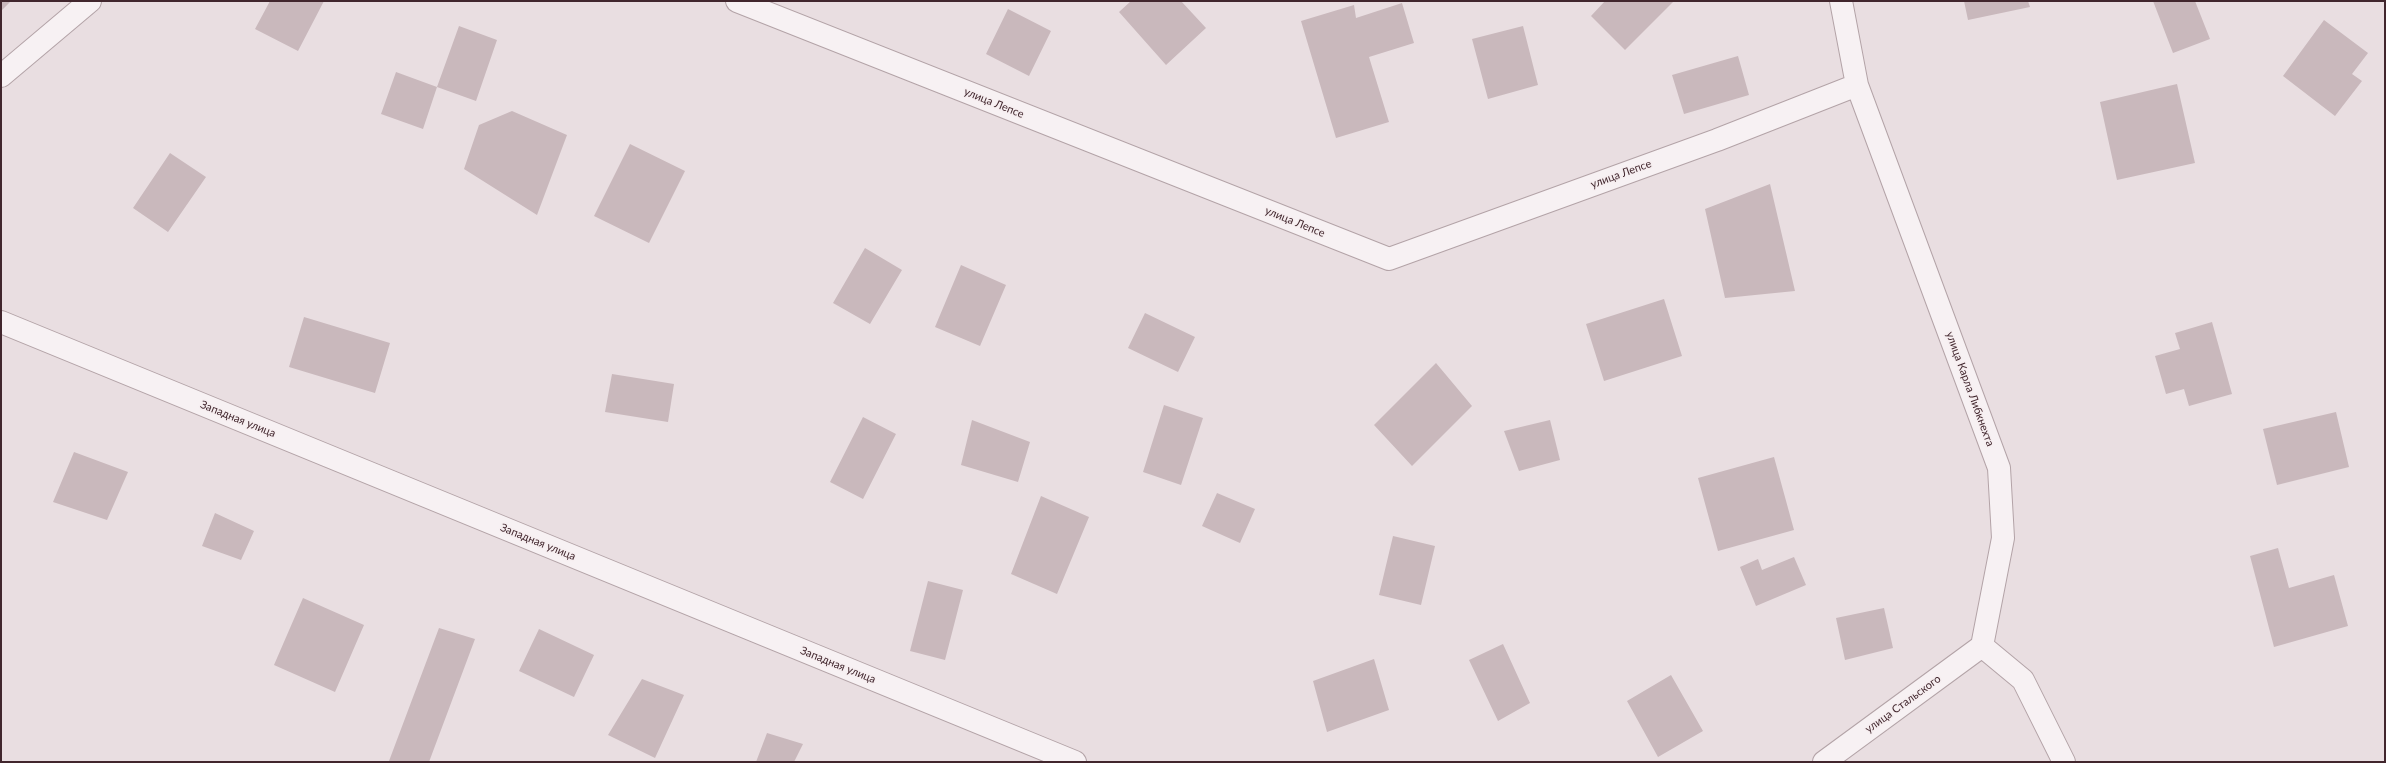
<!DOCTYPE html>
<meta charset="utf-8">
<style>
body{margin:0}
#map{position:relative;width:2386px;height:763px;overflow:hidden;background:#e9dee1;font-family:Lato,sans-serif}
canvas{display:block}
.frame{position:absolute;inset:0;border:2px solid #41262d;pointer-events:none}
</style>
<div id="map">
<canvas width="2386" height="763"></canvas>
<div class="frame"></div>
</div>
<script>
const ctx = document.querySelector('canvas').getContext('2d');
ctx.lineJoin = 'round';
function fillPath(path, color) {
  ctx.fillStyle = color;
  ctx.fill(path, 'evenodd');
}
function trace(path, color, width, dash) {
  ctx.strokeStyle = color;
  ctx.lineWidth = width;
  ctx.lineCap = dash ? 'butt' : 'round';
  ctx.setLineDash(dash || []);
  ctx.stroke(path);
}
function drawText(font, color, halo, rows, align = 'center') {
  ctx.font = font + ' Lato,sans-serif';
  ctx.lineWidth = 3;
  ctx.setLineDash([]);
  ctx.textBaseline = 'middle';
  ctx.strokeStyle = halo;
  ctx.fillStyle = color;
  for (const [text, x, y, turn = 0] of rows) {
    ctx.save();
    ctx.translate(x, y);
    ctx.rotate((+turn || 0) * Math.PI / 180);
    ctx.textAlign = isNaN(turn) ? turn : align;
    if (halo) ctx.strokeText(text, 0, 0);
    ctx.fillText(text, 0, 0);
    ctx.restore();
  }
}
fillPath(new Path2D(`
 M1,1h10l-10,10z
 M270,1h54l-26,50 -43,-22z
 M1131,1h50l25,27 -40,37 -47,-53z
 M1605,1h69l-49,49 -34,-34z
 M1964,1h64l2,6 -62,13z
 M2153,1h42l15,38 -37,14z
 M1402,3l12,40 -45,14 20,65 -53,16 -35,-117 53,-16 2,13z
 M1008,9l43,22 -22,45 -43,-22z
 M2324,20l44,33 -16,21 10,7 -27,35 -52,-40z
 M459,26l38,14 -21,61 -39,-14z
 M1523,26l15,59 -50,14 -16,-60z
 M1738,56l11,39 -65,19 -12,-39z
 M396,72l41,15 -14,42 -42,-15z
 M2177,84l18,79 -78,17 -17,-78z
 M512,111l55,24 -30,80 -73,-46 15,-44z
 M630,144l55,27 -36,72 -55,-27z
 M170,153l36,24 -38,55 -35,-24z
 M1770,184l25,107 -70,7 -20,-89z
 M865,248l37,22 -32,54 -37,-21z
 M961,265l45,20 -26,61 -45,-19z
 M1664,299l18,57 -78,25 -18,-57z
 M1145,313l50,24 -17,35 -50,-24z
 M304,317l86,26 -15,50 -86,-26z
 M2212,322l20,72 -43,12 -5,-17 -18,5 -11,-38 25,-7 -5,-16z
 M1436,363l36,43 -60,60 -38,-41z
 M612,374l62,10 -6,38 -63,-10z
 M1164,405l39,13 -22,67 -38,-13z
 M2336,412l13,55 -72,18 -14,-56z
 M863,417l33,17 -33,65 -33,-17z
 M972,420l58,22 -12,40 -57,-17z
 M1550,420l10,40 -41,11 -15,-40z
 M74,452l54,20 -21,48 -54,-18z
 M1774,457l20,73 -76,21 -20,-73z
 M1217,493l38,16 -15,34 -38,-17z
 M1041,496l48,21 -32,77 -46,-20z
 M215,513l39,18 -13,29 -39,-14z
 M1393,536l42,10 -14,59 -42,-10z
 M2278,548l11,40 45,-13 14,51 -74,21 -24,-91z
 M1794,557l12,28 -50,21 -16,-39 18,-8 4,11z
 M928,581l35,9 -18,70 -35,-9z
 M303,598l61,27 -29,67 -61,-27z
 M1884,608l9,40 -48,12 -9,-42z
 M439,628l36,11 -46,123 -40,-1z
 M539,629l55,26 -20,42 -55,-26z
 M1503,644l27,59 -32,18 -29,-61z
 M1374,659l15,51 -62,22 -14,-51z
 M1671,675l32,56 -45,26 -31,-56z
 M642,679l42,16 -29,63 -47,-23z
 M767,733l36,11 -9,18h-38z`), '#c9b8bc');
const minor = new Path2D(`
 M737,1l652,258 328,-119 140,-55
 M1841,1l16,84 142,383 4,70 -21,108
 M1,322l1074,440
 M1982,646l41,34 41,82
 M1824,762l158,-116`);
const tertiary = new Path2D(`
 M1,76l89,-75`);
trace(minor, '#b3a3a7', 24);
trace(tertiary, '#b3a3a7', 24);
trace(minor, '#f7f1f3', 22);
trace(tertiary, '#f7f1f3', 22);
drawText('11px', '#41262d', '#f6eef0', [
 ["улица Лепсе",994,103,22],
 ["улица Лепсе",1621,174,-20],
 ["улица Лепсе",1295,222,22],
 ["улица Карла Либкнехта",1970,389,70],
 ["Западная улица",238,419,22],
 ["Западная улица",538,542,22],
 ["Западная улица",838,665,22],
 ["улица Стальского",1903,704,-36]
]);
</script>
